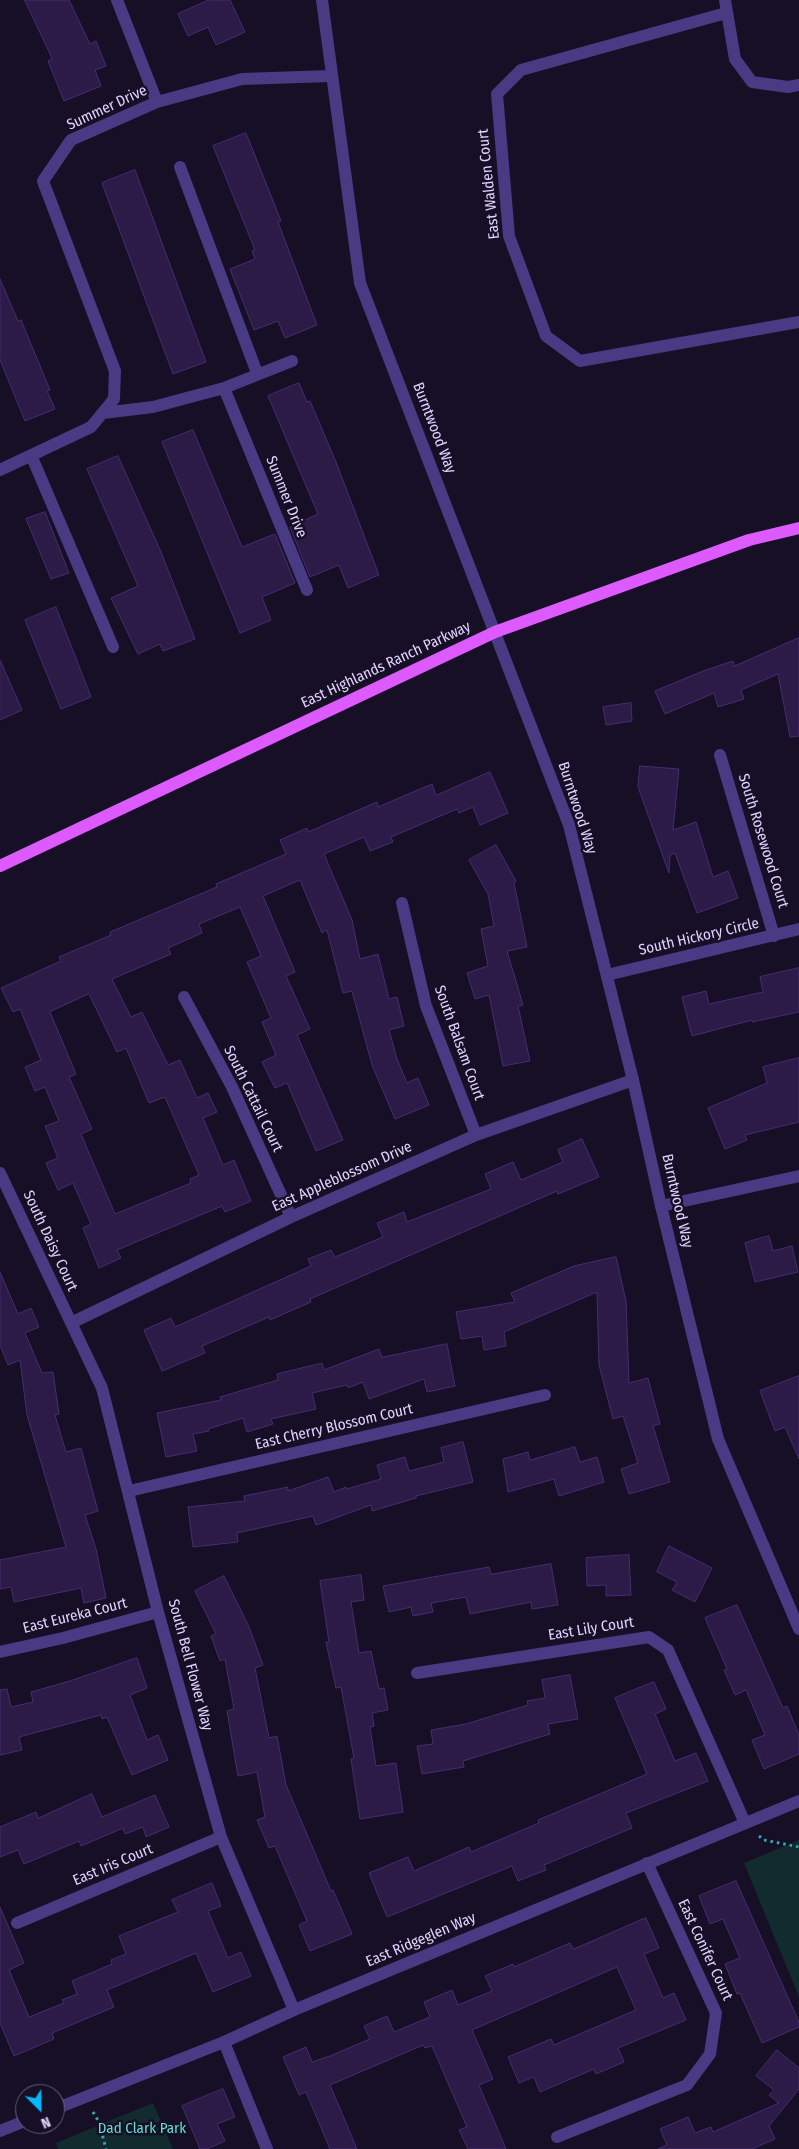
<!DOCTYPE html>
<style>
body{margin:0}
#map{position:relative;width:799px;height:2149px;overflow:hidden;background:#170f25;font-family:"Fira Sans Condensed",sans-serif}
canvas{display:block}
.north{position:absolute;left:15px;top:2084px;width:50px;height:50px;box-sizing:border-box;background:#170f25;border:1px solid #675d7c;border-radius:50%;rotate:157deg;font-size:14px;font-weight:700;line-height:20px;text-align:center;color:#e0d3ff}
.north::after{content:'';display:block;margin:auto;width:18px;height:22px;background:#01b9fd;clip-path:polygon(50% 0,100% 100%,50% 72%,0 100%)}
</style>
<div id="map">
<canvas width="799" height="2149"></canvas>
<div class="north">N</div>
</div>
<script>
const ctx = document.querySelector('canvas').getContext('2d');
ctx.lineJoin = 'round';
function fillPath(path, color) {
  ctx.fillStyle = color;
  ctx.fill(path, 'evenodd');
}
function trace(path, color, width, dash) {
  ctx.strokeStyle = color;
  ctx.lineWidth = width;
  ctx.lineCap = dash ? 'butt' : 'round';
  ctx.setLineDash(dash || []);
  ctx.stroke(path);
}
function drawText(font, color, halo, rows, align = 'center') {
  ctx.font = font + ' "Fira Sans Condensed",sans-serif';
  ctx.lineWidth = 5;
  ctx.setLineDash([]);
  ctx.textBaseline = 'middle';
  ctx.strokeStyle = halo;
  ctx.fillStyle = color;
  for (const [text, x, y, turn = 0] of rows) {
    ctx.save();
    ctx.translate(x, y);
    ctx.rotate((+turn || 0) * Math.PI / 180);
    ctx.textAlign = isNaN(turn) ? turn : align;
    if (halo) ctx.strokeText(text, 0, 0);
    ctx.fillText(text, 0, 0);
    ctx.restore();
  }
}
fillPath(new Path2D(`
 M799,1840v157l-55,-134z
 M153,2103l20,46h-115l-2,-6z`), '#122b2f');
const building = new Path2D(`
 M25,0h44l21,44 6,-3 10,25 -11,4 6,16 -37,15 -16,-40 4,-2z
 M209,0h21l15,32 -29,13 -8,-18 -20,9 -10,-22z
 M246,133l35,88 -3,1 39,103 -32,13 -7,-17 -24,9 -24,-61 25,-10 -3,-8 3,-1 -42,-104z
 M135,170l71,192 -33,12 -71,-191z
 M0,279l18,42 3,-1 29,70 -3,1 8,18 -30,12 -25,-61z
 M299,383l8,19 3,-1 26,61 43,113 -31,13 -9,-23 -29,12 -20,-50 28,-13 -50,-118z
 M193,430l49,117 33,-13 20,49 -33,14 9,23 -31,13 -78,-191z
 M118,456l43,96 34,87 -32,12 -3,-7 -22,10 -27,-56 27,-12 -51,-117z
 M45,512l24,61 -18,6 -25,-60z
 M56,607l35,90 -30,12 -36,-89z
 M799,638v98l-9,1 -12,-63 -37,16 3,9 -26,8 -4,-14 -49,21 -10,-23 48,-20 30,-10 1,5z
 M0,660l22,50 -22,10z
 M631,703l1,18 -26,4 -3,-18z
 M640,766l39,3 -6,61 23,-8 17,55 15,-6 10,27 -41,15 -22,-60 -5,2 -1,18 -31,-86z
 M490,772l18,41 -28,12 -7,-18 -14,6 -2,-4 -66,28 2,5 -23,9 -6,-14 -40,17 28,66 8,39 18,-5 11,45 8,-2 7,29 -15,4 8,29 10,24 11,-5 11,27 -34,14 -23,-54 -20,-74 -9,2 -16,-63 -5,3 -22,-53 -37,16 32,76 -9,4 24,53 -13,6 46,105 -27,11 -29,-68 -12,5 -13,-26 14,-7 -14,-33 9,-4 -24,-56 14,-6 -21,-49 -41,17 3,9 -34,15 3,6 -59,25 19,38 11,-5 26,53 12,-5 17,38 11,-5 9,19 -14,6 20,47 11,-5 17,41 -26,11 -3,-6 -105,44 4,8 -22,10 -16,-40 8,-4 -18,-41 -15,7 -12,-27 12,-5 -13,-32 14,-5 -14,-34 -10,4 -10,-24 16,-7 -21,-51 -7,3 -12,-24 60,-27 -2,-4 52,-22 -1,-3 107,-45 -1,-3 70,-30 -6,-14 27,-12 1,4 69,-30 1,5 54,-23 4,11zM89,994l28,58 9,-4 23,55 16,-6 34,78 -9,4 1,4 -76,31 -34,-80 11,-5 -23,-52 7,-3 -26,-62z
 M496,845l20,36 -2,2 13,64 -20,4 16,54 -5,1 12,55 -27,5 -14,-71 -14,4 -8,-26 21,-7 -7,-37 13,-3 -6,-32 -19,-34z
 M799,968v44l-47,10v-2l-60,16 -10,-39 24,-6 3,13 54,-12 -3,-15z
 M799,1058v64l-54,13 2,5 -22,9 -17,-41 59,-25 -4,-16z
 M582,1139l17,38 -41,17 -1,-3 -247,108 1,3 -41,18 -1,-3 -67,29 3,7 -43,18 -18,-41 27,-12 4,9 136,-61 -3,-7 23,-9 4,7 48,-20 -6,-14 27,-11 3,10 84,-33 -6,-15 28,-12 8,18 42,-18 -5,-12z
 M769,1236l4,15 19,-5 6,26 -43,10 -10,-39z
 M616,1257l10,44 3,82 19,-5 12,46 -7,2 17,56 -41,12 -8,-25 17,-6 -15,-47 -10,3 -14,-54 -2,-73 -93,40 2,14 -22,4 -2,-14 -21,3 -5,-27 59,-10 -4,-9 63,-27z
 M0,1272l18,42 13,-6 8,19 -14,6 17,40 11,-1 6,42 -4,1 11,37 15,-4 17,63 -13,4 11,34 10,49 -22,5 -3,-15 -67,14 -3,-15 -11,2v-29l66,-13 -39,-132 -7,-55 -12,5 -8,-20z
 M447,1344l8,42 -28,6 -3,-13 -55,20 -6,-17 -15,6 -1,-3 -35,8 4,16 -45,10 2,5 -26,8 -4,-14 -35,11 1,2 -16,3 4,17 -31,6 -9,-44 64,-13 -1,-3 58,-17 -1,-6 45,-11 2,7 55,-21 3,8z
 M799,1376v83l-14,-32 -10,4 -15,-40z
 M463,1442l10,40 -57,14v2l-44,13 -1,-6 -55,20 -3,-9 -76,17 1,9 -45,5 -5,-40 57,-6 -1,-5 44,-9v4l40,-14 6,15 12,-5 1,2 34,-10 -4,-14 28,-8 4,14 35,-9 -3,-14z
 M575,1447l5,15 17,-5 7,25 -45,14 -5,-17 -46,13 -5,-33 25,-7 2,8z
 M669,1546l43,22 -17,34 -23,-12 5,-8 -20,-10z
 M629,1555l2,40 -25,1v-11l-19,1 -1,-28z
 M551,1564l7,41 -26,4 -1,-7 -61,12 -4,-17 -35,6 2,9 -20,4 -2,-9 -22,5 -6,-26 106,-19 2,7z
 M361,1575l3,25 -13,2 8,51 12,-2 8,38 5,-1 4,22 -16,3 2,13 -4,1 6,39 20,-3 7,49 -43,7 -9,-60 3,-1 -13,-71 -5,1 -10,-46h3l-9,-61z
 M224,1576l25,51 14,38 -8,3 14,70 8,-2 9,49 45,106 2,-1 19,44 -42,17 -11,-26 8,-4 -32,-75 -6,2 -12,-28 8,-3 -8,-45 -19,4 -11,-65 7,-2 -9,-50 -5,2 -9,-25 5,-2 -21,-43z
 M737,1605l46,103 4,-2 12,29v19l-35,15 -12,-29 13,-5 -19,-45 -11,5 -11,-25 3,-1 -22,-51z
 M137,1658l10,30 -17,7 17,45 11,-5 10,25 -36,15 -25,-58 -5,2 -1,-4 -82,22 3,13 -22,5v-65l7,-1 4,18 22,-5 -2,-10 39,-11z
 M570,1675l8,44 -30,5 2,10 -87,27 1,6 -42,7 -5,-28 16,-2 -2,-14 35,-6 62,-19 -1,-4 18,-3 -3,-18z
 M654,1682l12,27 -11,5 20,47 21,-8 12,28 -82,32 6,15 -88,37 2,5 -28,11 -6,-15 -125,51 -18,-44 39,-16 6,14 55,-24 2,5 68,-29 -1,-3 109,-46 -32,-76z
 M92,1794l10,23 53,-22 14,32 -23,10 -3,-10 -18,7 -2,-6 -42,18 -2,-5 -55,23 -6,-14 -18,7v-30l36,-15 2,6z
 M736,1881l63,141v5l-37,16 -22,-50 -3,1 -12,-30 15,-6 -17,-39 -13,5 -11,-28z
 M212,1883l9,23 -13,5 20,47 13,-6 10,24 -38,16 -17,-39 -89,37 7,17 -62,26 2,6 -40,17 -14,-33v-116l24,56 -15,7 20,47 35,-14 -2,-3 15,-6 -5,-13 40,-17 -1,-4 15,-6 -7,-18 59,-24 -6,-12z
 M646,1918l13,30 -15,6 19,44 11,-5 12,27 -68,28 6,14 -28,12 -2,-5 -54,23 -6,-15 -15,6 -11,-26 43,-18 3,6 82,-35 -19,-43 -145,63 21,49 -14,6 27,64h-38l-9,-19 8,-3 -35,-81 -7,2 -2,-3 -93,40 27,64h-27l-24,-57 -7,3 -16,-38 23,-10 6,15 18,-6 40,-17 -6,-13 23,-10 7,16 36,-15 -6,-15 28,-12 6,15 34,-14 -7,-15 28,-12 1,3 56,-24 3,6z
 M777,2050l22,18v21l-30,37 6,13 -23,10h-94l9,-4 -7,-16 28,-12 7,16 16,-6 2,5 66,-29 -10,-8 5,-5 -18,-14z
 M223,2089l12,28 -18,7 8,17 -18,8h-7l-18,-43z`);
fillPath(building, '#2b1b46');
trace(building, '#462d72', 1);
trace(new Path2D(`
 M759,1836l5,4 35,7
 M93,2112l6,10 7,27`), '#2fa8b7', 3, [2.5, 4]);
trace(new Path2D(`
 M117,0l40,102
 M725,0l10,59 17,23 36,5 11,-2
 M726,13l-205,57 -24,24 12,142 37,100 34,25 219,-39
 M180,167l77,206
 M224,388l83,202
 M103,413l50,-6 71,-19 68,-27
 M31,455l82,192
 M0,470l91,-43 23,-28 1,-28 -72,-190 28,-41 86,-38 85,-23 88,-3
 M720,755l54,181
 M402,903l24,103 50,129
 M607,975l192,-46
 M184,997l48,90 59,130
 M0,1173l102,215 56,224 63,225 73,173
 M661,1206l138,-30
 M71,1323l220,-106 185,-82 157,-55
 M129,1491l416,-96
 M0,1652l63,-14 95,-26
 M417,1673l232,-36 19,13 77,173
 M17,1923l204,-86
 M224,2042l43,107
 M557,2137l130,-52 23,-31 6,-41 -69,-150`), '#493a84', 12);
trace(new Path2D(`
 M322,0l38,283 209,542 64,255 28,126 57,233 81,190
 M55,2109l169,-67 70,-32 505,-209
 M0,2131l25,-10`), '#493a84', 12);
trace(new Path2D(`
 M0,866l495,-234 254,-92 50,-12`), '#dd5bfe', 12);
drawText('15px', '#e0d3ff', '#170f25', [
 ["Summer Drive",107,108,-25],
 ["East Walden Court",489,184,-96],
 ["Burntwood Way",434,428,69],
 ["Summer Drive",286,497,68],
 ["East Highlands Ranch Parkway",386,665,-25],
 ["Burntwood Way",577,808,72],
 ["South Rosewood Court",763,841,73],
 ["South Hickory Circle",699,937,-13],
 ["South Balsam Court",459,1043,70],
 ["South Cattail Court",253,1099,64],
 ["East Appleblossom Drive",342,1177,-24],
 ["Burntwood Way",677,1201,77],
 ["South Daisy Court",50,1241,65],
 ["East Cherry Blossom Court",334,1427,-13],
 ["East Eureka Court",75,1616,-14],
 ["East Lily Court",591,1629,-9],
 ["South Bell Flower Way",190,1665,75],
 ["East Iris Court",113,1865,-23],
 ["East Ridgeglen Way",421,1940,-23],
 ["East Conifer Court",705,1950,65]
]);
drawText('15px', '#5fdfd5', '#170f25', [
 ["Dad Clark Park",142,2129]
]);
</script>
